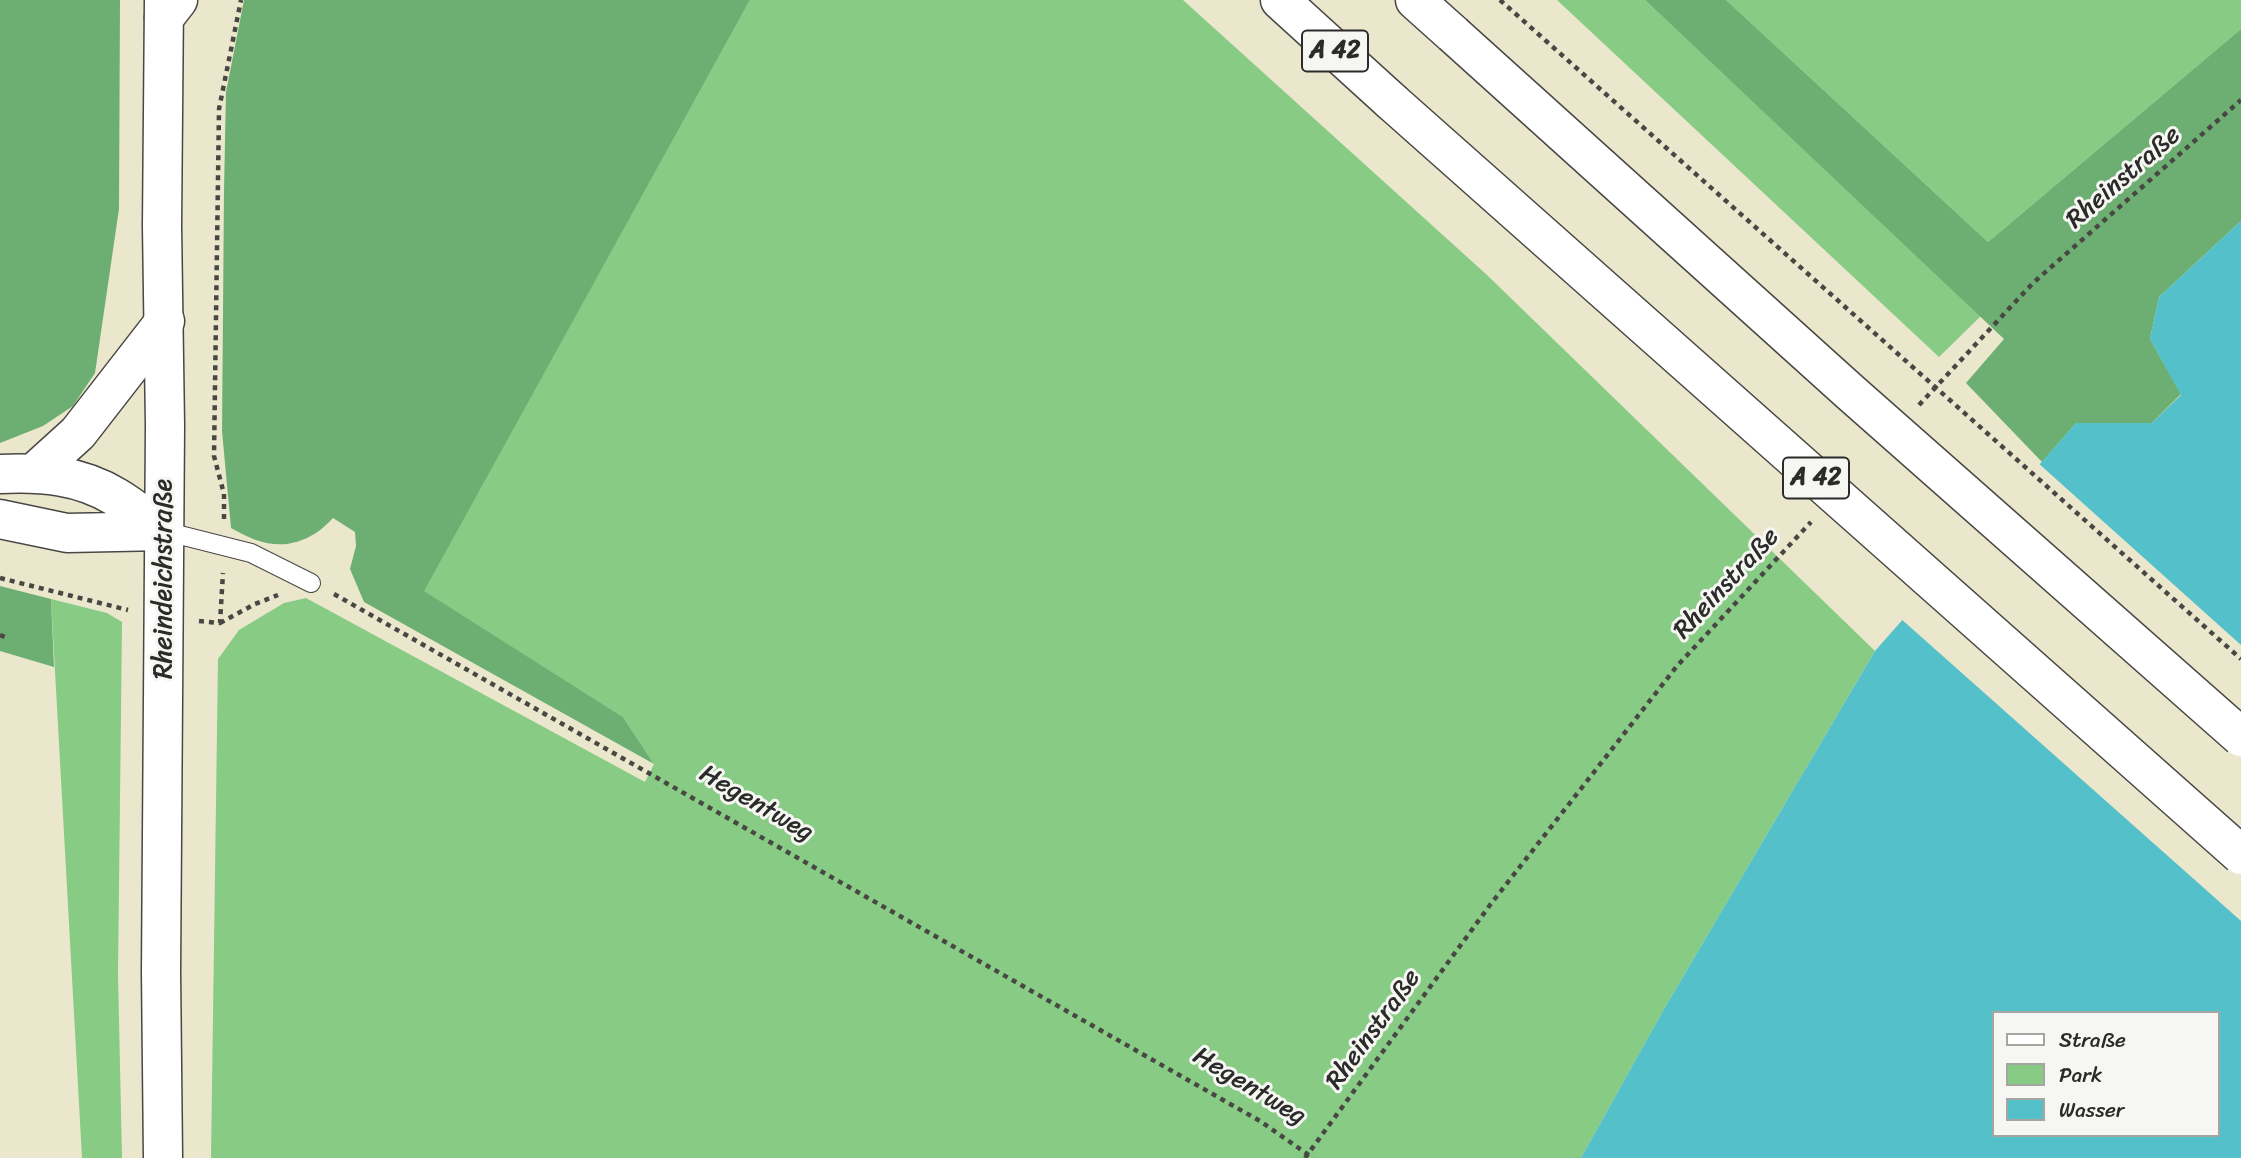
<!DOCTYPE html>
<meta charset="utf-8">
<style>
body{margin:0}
#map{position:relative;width:2241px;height:1158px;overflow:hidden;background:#ebe7cd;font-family:Sriracha,sans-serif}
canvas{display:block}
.legend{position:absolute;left:1992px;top:1011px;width:228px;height:126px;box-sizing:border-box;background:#f6f6f2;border:2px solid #a5a5a2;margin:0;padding:9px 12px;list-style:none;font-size:21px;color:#2b2b2b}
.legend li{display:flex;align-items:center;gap:14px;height:35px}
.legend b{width:35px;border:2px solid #a5a5a2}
</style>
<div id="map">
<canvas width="2241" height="1158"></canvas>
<ul class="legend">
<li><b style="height:9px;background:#fff"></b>Straße</li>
<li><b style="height:19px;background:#87cb84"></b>Park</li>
<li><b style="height:19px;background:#53c0ca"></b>Wasser</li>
</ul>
</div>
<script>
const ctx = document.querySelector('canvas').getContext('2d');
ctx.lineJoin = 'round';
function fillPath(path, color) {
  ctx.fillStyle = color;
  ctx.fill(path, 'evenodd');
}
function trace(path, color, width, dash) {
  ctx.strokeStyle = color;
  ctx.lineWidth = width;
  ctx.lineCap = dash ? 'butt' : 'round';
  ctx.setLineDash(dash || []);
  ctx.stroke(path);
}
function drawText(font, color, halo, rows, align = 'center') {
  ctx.font = font + ' Sriracha,sans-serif';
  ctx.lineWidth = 6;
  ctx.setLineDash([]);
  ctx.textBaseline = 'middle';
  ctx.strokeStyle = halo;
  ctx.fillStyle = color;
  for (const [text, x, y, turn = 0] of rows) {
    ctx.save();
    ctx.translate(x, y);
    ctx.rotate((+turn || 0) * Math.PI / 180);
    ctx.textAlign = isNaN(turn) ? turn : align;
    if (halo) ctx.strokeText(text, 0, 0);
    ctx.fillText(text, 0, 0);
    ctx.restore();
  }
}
fillPath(new Path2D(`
 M750,0h433l304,275 388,376 -211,358 -83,149h-1370l7,-499 21,-29 45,-27 22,-5 339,184 9,-18 -31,-47 -200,-126z
 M1557,0h88l336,316 -42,41z
 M1726,0h515v29l-253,213z
 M51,599l56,14 15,9 -4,352 4,184h-40z`), '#87cb84');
fillPath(new Path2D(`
 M0,0h120l-1,209 -24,164 -22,33 -30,20 -43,17z
 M244,0h506l-326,591 199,126 31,47 -290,-162 -14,-33 6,-23 -1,-14 -22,-14c-5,5 -11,11 -17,15 -31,19 -55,12 -85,-5l-9,-97 2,-240 2,-99z
 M1645,0h81l262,242 253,-213v192l-82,76 -9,42 31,55 -29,29h-76l-34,39 -76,-79 38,-44z
 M0,586l51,13 3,68 -54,-16z`), '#6daf72');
fillPath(new Path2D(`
 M2241,221v937h-660l83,-149 211,-358 201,-228h76l29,-28 -31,-56 9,-42zM1994,1013h224v122h-224z`), '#53c0ca');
fillPath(new Path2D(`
 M2037,462l204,183v276l-341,-303z`), '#ebe7cd');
const service = new Path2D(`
 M164,531l87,22 60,30`);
const secondary = new Path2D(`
 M163,1158l-2,-187 4,-545 -3,-200 2,-226`);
const motorway = new Path2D(`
 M1280,0l111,101
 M1415,0l38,34
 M164,18l14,-18
 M35,472l43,-39 87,-112
 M0,474c41,-2 80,1 116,23 17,10 32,23 48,34
 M0,519l67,14 97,-2`);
trace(service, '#484743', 20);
trace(secondary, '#484743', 41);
trace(motorway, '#484743', 41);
trace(new Path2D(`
 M1919,405l114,-122 208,-183
 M224,519v-25l-10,-38 5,-347 22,-109
 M0,578l128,32
 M334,594l926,527 53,37
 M199,621l21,2 3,-50
 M220,623l35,-19 23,-9
 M0,635l5,2
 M1305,1158l185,-253 187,-239 134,-144`), '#484743', 4.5, [5, 5]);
trace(service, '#fff', 18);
trace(secondary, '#fff', 38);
trace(motorway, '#fff', 38);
const motorwayBridge = new Path2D(`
 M1453,34l397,358 391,345
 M1391,101l850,754`);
trace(motorwayBridge, '#484743', 41, []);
trace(new Path2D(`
 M1500,0l741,659`), '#484743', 4.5, [5, 5]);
trace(motorwayBridge, '#fff', 38);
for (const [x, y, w] of [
 [1335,51,66],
 [1816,478,66]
]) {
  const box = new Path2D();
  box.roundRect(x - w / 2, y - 20.5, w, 41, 5);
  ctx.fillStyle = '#f6f6f2';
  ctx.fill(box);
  trace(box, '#2b2b2b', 2);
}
drawText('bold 24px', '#2b2b2b', null, [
 ["A 42",1335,51],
 ["A 42",1816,478]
]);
drawText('26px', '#2b2b2b', '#f6f6f2', [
 ["Rheinstraße",2124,178,-41],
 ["Rheindeichstraße",164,579,-90],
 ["Rheinstraße",1727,584,-47],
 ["Hegentweg",756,804,30],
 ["Rheinstraße",1374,1030,-54],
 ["Hegentweg",1249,1087,31]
]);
</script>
